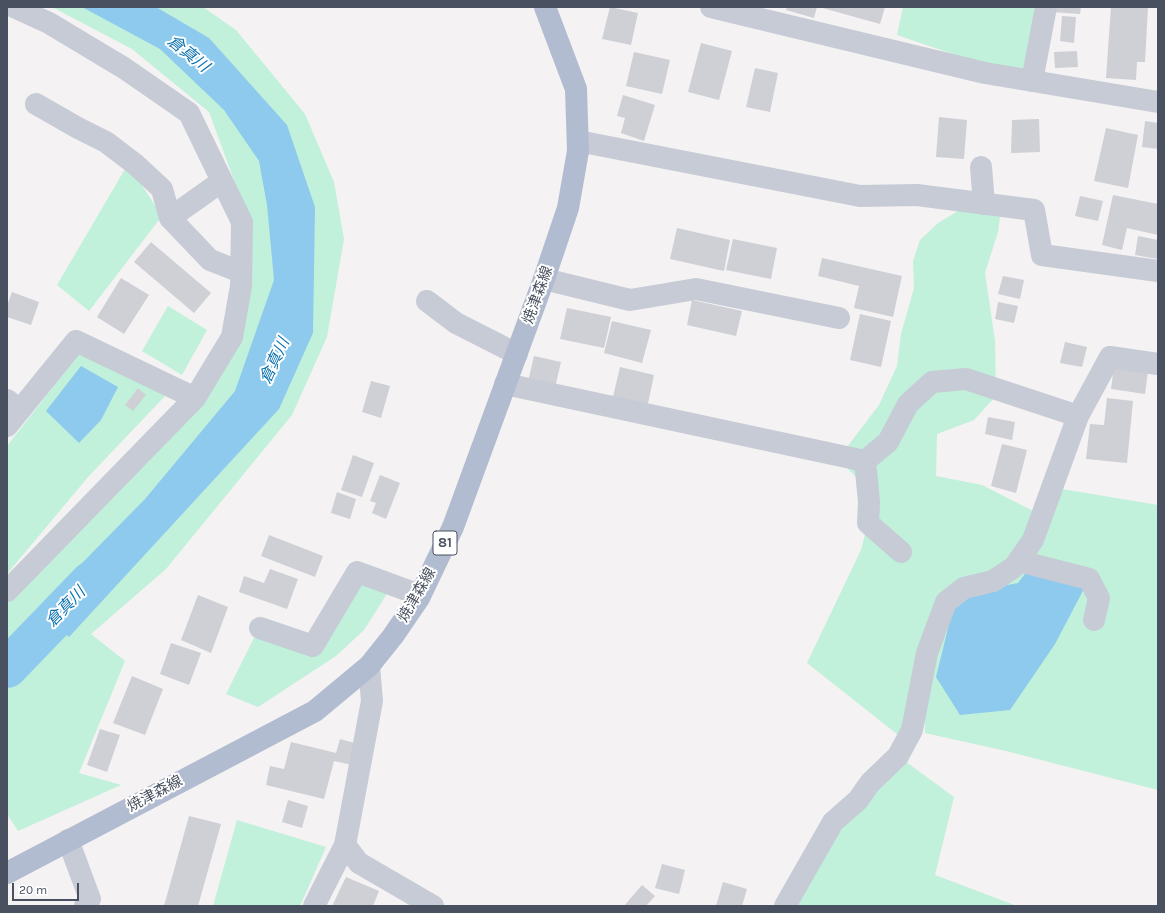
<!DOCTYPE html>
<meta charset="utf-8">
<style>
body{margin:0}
#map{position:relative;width:1165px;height:913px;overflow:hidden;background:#f4f2f2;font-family:Karla,sans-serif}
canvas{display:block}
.frame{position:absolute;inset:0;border:8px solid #495160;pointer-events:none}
.scale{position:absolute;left:12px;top:883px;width:67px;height:18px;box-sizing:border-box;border:2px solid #495160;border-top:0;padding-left:5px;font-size:12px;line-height:14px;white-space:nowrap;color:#495160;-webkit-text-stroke:3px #fff;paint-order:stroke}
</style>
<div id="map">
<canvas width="1165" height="913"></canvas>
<div class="frame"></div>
<div class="scale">20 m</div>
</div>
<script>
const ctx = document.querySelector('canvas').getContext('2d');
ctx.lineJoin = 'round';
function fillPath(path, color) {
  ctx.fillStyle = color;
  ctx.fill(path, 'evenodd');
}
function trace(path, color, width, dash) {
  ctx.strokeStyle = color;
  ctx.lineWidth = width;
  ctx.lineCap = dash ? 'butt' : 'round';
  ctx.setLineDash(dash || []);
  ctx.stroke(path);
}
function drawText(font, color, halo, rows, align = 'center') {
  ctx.font = font + ' Karla,"Noto Sans JP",sans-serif';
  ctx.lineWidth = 4;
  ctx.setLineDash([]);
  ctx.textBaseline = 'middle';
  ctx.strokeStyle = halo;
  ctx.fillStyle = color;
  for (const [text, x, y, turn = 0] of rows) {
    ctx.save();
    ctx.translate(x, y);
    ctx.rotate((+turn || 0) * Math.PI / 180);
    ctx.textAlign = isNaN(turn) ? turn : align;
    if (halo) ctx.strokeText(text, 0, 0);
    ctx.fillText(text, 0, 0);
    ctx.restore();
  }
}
fillPath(new Path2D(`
 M52,7h151l33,23 69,84 29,68 10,57 -17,98 -35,78 -126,154 -75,65 34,27 -46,112 42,12 -103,46 -11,-17v-220l223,-246 12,-146 -33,-90 -77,-63z
 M903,7h132l-3,74 -135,-46z
 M128,164l34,52 -73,95 -32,-26z
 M958,211l27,1 15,5 -2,15 -13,41 10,68 1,55 -22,24 -37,14 -1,42 46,9 51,26 -2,55 31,-77 96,16v285l-152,-39 -81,-18 -1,-65 -22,70 -95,-75 54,-113 7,-27 -6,-40 -24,-24 41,-54 18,-39 4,-32 13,-46 -1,-27 7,-21 18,-17z
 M168,306l39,24 -25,45 -40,-24z
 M85,346l81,49 -78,82 -81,97v-128z
 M360,582l30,7 -26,41 -28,26 -78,51 -32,-13 30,-60 54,16z
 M898,756l56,41 -19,78 82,31h-232l48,-84z
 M237,820l89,27 -26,59h-87z`), '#c1f0db');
fillPath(new Path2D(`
 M82,7h74l53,31 78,87 28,82 -2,126 -34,76 -210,228 -31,-29 107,-109 90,-108 39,-111 -7,-75 -8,-44 -35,-51 -64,-61z
 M81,366l37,21 -17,33 -22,23 -33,-32z
 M1031,566l55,19 -31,59 -45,66 -50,5 -24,-38 17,-69 12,-15 53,-10z
 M32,622l17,16 -42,38v-22z`), '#8ecaed');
trace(new Path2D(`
 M7,668l84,-87`), '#8ecaed', 40);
fillPath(new Path2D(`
 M610,7l28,6 -7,32 -29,-6z
 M787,7h30l-3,11 -28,-8z
 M819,7h66l-5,17z
 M1052,7h29l-1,7 -28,-2z
 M1111,7h37l-3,55h-8l-1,18 -30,-2z
 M1062,16l14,1 -2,26 -14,-2z
 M701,43l31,8 -13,49 -31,-8z
 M1077,51l1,16 -23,1 -1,-16z
 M634,52l36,8 -8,34 -36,-8z
 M755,68l23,5 -8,39 -24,-5z
 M623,95l32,10 -11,36 -23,-8 4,-15 -8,-2z
 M939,117l28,3 -3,39 -28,-2z
 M1039,119l1,33 -29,1 1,-33z
 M1145,121l13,2v26l-16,-2z
 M1106,128l32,7 -10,53 -34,-7z
 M1113,195l45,9v31l-31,-7 -5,22 -20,-5z
 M1080,196l23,5 -5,20 -23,-5z
 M677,228l53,12 -6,31 -54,-12z
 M1138,236l20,4v19l-23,-4z
 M733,239l44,9 -6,31 -45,-9z
 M151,242l60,51 -17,20 -60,-51z
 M822,258l80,18 -9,41 -39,-9 5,-22 -41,-10z
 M1003,276l21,4 -4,19 -22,-5z
 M121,278l28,17 -25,39 -27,-17z
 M12,292l27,10 -8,23 -24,-8v-11z
 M692,300l50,11 -6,25 -49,-11z
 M998,302l20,4 -4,17 -19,-4z
 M567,308l44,9 -7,31 -44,-9z
 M860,314l31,7 -10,46 -31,-7z
 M612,321l39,9 -9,33 -38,-10z
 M1065,342l22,5 -5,20 -22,-4z
 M534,356l27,6 -7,30 -27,-6z
 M1114,366l34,5 -3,23 -34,-5z
 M620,367l34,8 -7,33 -35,-7z
 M371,381l19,5 -9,32 -19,-6z
 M138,388l8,7 -13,16 -8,-6z
 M1107,398l26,3 -6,62 -41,-4 4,-35 14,1z
 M988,417l27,5 -3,18 -27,-6z
 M1002,444l25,6 -11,43 -25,-7z
 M353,455l21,8 -12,34 -21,-7z
 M380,475l20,8 -14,36 -14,-6 4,-10 -6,-2z
 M337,492l19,7 -6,20 -19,-6z
 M269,535l54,21 -8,21 -54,-21z
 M270,569l28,10 -11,30 -48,-17 5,-16 20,7z
 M198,595l30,12 -17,46 -30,-13z
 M171,643l30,10 -12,32 -29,-11z
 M132,676l31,13 -18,46 -32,-12z
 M100,729l20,6 -13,37 -20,-7z
 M340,739l18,5 -6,21 -18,-4 -10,38 -58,-14 4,-19 14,3 7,-27 45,11z
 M288,800l20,6 -6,22 -20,-6z
 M189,816l32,8 -23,82h-34z
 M662,864l23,6 -6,24 -24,-6z
 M346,877l33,14 -6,15h-41z
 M723,882l24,7 -5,17h-26z
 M642,885l13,11 -9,10h-22z`), '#ced0d6');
trace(new Path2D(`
 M711,7l274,66 173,29
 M1032,81l14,-74
 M36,104l42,24 28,14 29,22 27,25 8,29 40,42 31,12
 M578,141l282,55 57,-1 117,15 8,45 116,16
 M981,167l3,37
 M170,218l52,-37
 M544,279l86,21 66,-11 143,29
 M427,301l29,22 61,31
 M505,384l360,77 23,-19 20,-38 24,-22 34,-3 112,37
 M7,400l13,10 -13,16
 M20,410l56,-69 119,57
 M865,461l4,41 -1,21 33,29
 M1019,561l70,18 10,19 -5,22
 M7,591l188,-193 37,-61 9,-51 1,-64 -53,-109 -65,-45 -75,-45 -35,-16
 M260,628l53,18 44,-74 63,23
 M369,666l3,35 -27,144 14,18 74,43
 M68,840l22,59 -5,7
 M314,906l31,-61
 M785,906l48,-84 25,-22 12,-17 28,-27 14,-26 15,-77 19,-51 18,-14 29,-7 21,-14 19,-27 45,-124 32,-59 48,7`), '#c6cbd6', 22);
trace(new Path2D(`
 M7,873l308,-162 54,-45 24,-30 26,-38 34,-71 91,-248 24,-71 10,-57 -2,-62 -31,-82`), '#b2bcd0', 22);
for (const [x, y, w] of [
 [445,543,24]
]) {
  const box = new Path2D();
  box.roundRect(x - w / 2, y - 12, w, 24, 3);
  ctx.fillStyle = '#fff';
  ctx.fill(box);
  trace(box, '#495160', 1);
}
drawText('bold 14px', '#495160', null, [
 ["81",445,543]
]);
drawText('15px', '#495160', '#fff', [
 ["焼津森線",538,295,-70],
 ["焼津森線",417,595,-60],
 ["焼津森線",155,794,-28]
]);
drawText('italic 16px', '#0c73b0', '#fff', [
 ["倉真川",188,54,39],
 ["倉真川",275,361,-65],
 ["倉真川",66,607,-46]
]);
</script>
